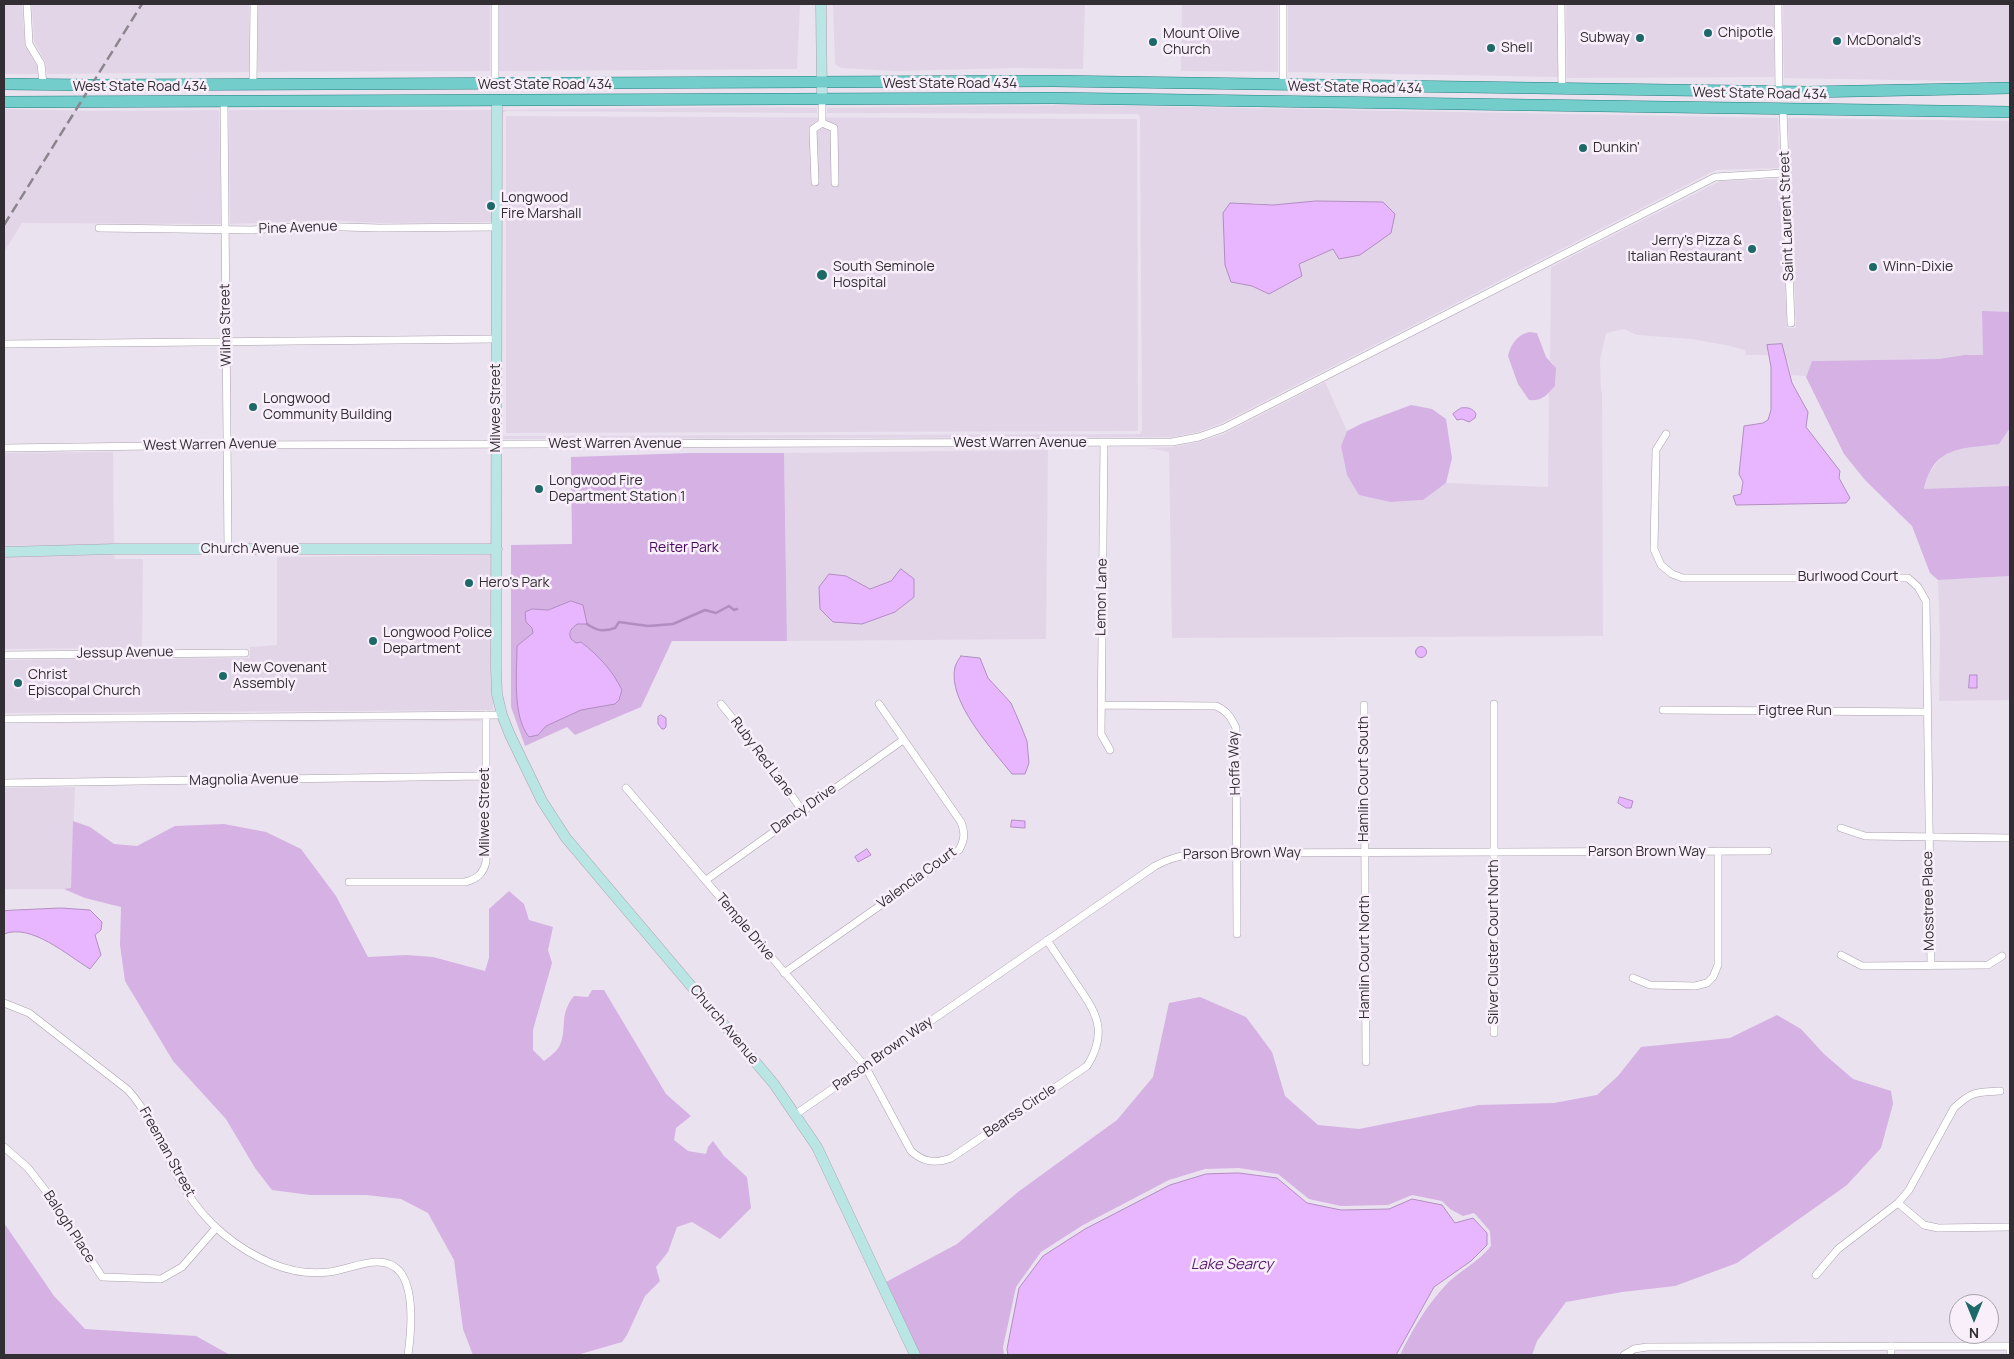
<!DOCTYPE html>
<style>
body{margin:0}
#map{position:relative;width:2014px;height:1359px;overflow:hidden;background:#eae2ee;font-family:Manrope,sans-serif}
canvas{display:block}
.frame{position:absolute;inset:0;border:5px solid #322e33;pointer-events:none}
.north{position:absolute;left:1949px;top:1294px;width:50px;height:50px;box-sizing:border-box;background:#f8effb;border:1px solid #a9a2ab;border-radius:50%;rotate:180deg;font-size:14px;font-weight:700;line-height:20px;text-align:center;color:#322e33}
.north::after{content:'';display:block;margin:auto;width:18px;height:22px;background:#1c6967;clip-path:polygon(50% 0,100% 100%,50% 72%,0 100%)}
</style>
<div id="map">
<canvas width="2014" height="1359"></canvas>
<div class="frame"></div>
<div class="north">N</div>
</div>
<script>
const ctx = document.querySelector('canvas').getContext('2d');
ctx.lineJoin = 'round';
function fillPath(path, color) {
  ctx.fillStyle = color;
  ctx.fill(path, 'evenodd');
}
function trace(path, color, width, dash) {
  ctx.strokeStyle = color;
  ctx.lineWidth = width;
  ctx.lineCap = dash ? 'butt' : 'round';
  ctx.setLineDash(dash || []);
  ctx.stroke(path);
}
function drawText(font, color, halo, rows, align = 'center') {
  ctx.font = font + ' Manrope,sans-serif';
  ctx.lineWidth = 5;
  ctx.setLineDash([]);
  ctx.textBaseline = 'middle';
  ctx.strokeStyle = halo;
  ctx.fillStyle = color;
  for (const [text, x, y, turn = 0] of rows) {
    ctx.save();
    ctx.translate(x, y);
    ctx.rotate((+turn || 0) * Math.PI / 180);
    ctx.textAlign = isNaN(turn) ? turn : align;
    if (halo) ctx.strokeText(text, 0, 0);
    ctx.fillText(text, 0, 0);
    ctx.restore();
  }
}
fillPath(new Path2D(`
 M4,4h18l3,40 12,22 1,8h-34z
 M32,4h217v68l-202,2 -2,-13 -11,-19z
 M258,4h232v67l-232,1z
 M499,4h301l-3,65 -298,2z
 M833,4h252l-2,65 -67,-1 -121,3 -54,-3 -6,-4z
 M1182,4h96v68l-97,-1z
 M1288,4h269l1,73 -270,-5z
 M1566,4h208v73l-207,1z
 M1783,4h227v78l-226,-4z
 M1079,105l699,13 1,50 -62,2 -7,3 -488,250 -24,9 -26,5 -671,2 1,-329 255,-3 60,1v5l-311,-2 -3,2 -1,320 1,3 637,-2 2,-4 -2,-314 -3,-2 -310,-1v-5zM1316,201l67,1 -50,47 -35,16 -28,29 -18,-8 -21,-4 23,-79 19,2z
 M4,109l92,2 123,-1 2,114 -199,-1 -18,29z
 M229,110h263v112l-112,1 -53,-3 -97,4z
 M506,116l631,3 1,312 -632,2z
 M1788,118l222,3v191h-28l2,43h-20l-25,4 -127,2 -6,15 -15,-1 -3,-14 -21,-10 1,4h-22l-1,-5 -15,-4 -38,-7 -55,-4 -13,-6 -18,4 -6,27 1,31 1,1 1,244 -431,2 -3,-186 -21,-4 25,-1 26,-5 23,-7 103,-53 22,49 -6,15 18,49 31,7 33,-2 23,-17 102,4 1,-94 6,-7 1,-6 -3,-17 -3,-2 1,-94 169,-86 60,-2 7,149h9z
 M2010,428v58l-86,4 3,-14 15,-20 19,-9 38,-3z
 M1048,450l-2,189 -259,2 -3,-188zM846,576l24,13 21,-8 23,-2v18l-19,15z
 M113,452l1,92 -110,2v-93z
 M114,555l1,4h28l-1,89 -138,1v-92z
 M492,555l1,155 -489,3v-53l246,-2v-11l27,-2v-88z
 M2010,576v124l-71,1 1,-63 -2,-58z
 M481,720v1l-477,3z
 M75,787l-4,102h-67v-101z`), '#e2d5e8');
fillPath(new Path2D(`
 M1982,311l28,1v116l-11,16c-37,5 -65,1 -75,45l86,-3v90l-72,4 -8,-7 -18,-47 -47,-46 -21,-26 -38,-77 6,-16 127,-2 25,-4h19z
 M1529,332l8,1 9,24 10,11 -1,18c-9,10 -13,15 -26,14l-11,-16 -10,-28c3,-12 9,-21 21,-24z
 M1411,405l21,4 14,10 6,39 -6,25 -23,17 -33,2 -31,-7 -12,-20 -6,-29 6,-15 16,-8z
 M692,453h92l3,188h-115l-31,66 -66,28 -8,-8 -42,19 -14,-39v-162l61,-1 -1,-87z
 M73,821l17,6 24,17 23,2 38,-20 49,-2 42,8 35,17 35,47 32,61 38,-2 27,2 52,14 4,-13v-49l20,-18 15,13 5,16 24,7 -5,23 4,13 -19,67v20l11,11c5,-4 12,-9 15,-14 9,-16 -1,-32 15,-51l14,1 4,-7h12l62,104 25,22 -15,12 -2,12 14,11 18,3 2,-7 5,-6 11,15 23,21 4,31 -31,31 -28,-17 -15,5 -9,25 -12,15 4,14 -15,15 -18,39 -5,7 -45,13h-104l-10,-26 -9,-69 -26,-47 -27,-14 -35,-4h-56l-38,-5 -17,-22 -29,-49 -53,-58 -48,-80 -5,-36 1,-38 -36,-9 -21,-9 7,-1z
 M1200,997l46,20 26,35 13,44 33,29 41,4 120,-24 75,-2 43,-8 21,-19 23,-29 89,-9 47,-23 24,14 23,25 29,25 38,12 2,13 -12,44 -34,37 -110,78 -62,23 -53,6 -56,10 -29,39 -5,14h-132c11,-23 27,-50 44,-68 14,-16 34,-24 47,-41l-1,-15 -14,-16 -2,-2 -11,3 -13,-7 -8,-8 -30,-6 -24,10 -47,1 -32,-7 -31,-25 -39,-6 -34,1 -36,11 -86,45 -42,27 -25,35 -13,60 1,8h-84l-34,-73 71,-38 61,-52 99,-72 36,-43 16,-74z
 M4,1223l50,73 31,33 111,7 34,19h-226z`), '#d5b1e4');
const water = new Path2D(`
 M1316,201l67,1 12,12 -4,19 -31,22 -21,4 -6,-10 -34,15 3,12 -33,18 -17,-8 -21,-4 -6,-17 -2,-52 7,-10 43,2z
 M1782,344l10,39 16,29 -2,15 34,44 -1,7 11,20 -4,5 -110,2 -3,-9 8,-2 2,-12 -4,-8 5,-48 19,-3 5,-3 3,-10v-43l-4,-22z
 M1461,408c6,-1 12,0 15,6l-1,4 -6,4 -7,-3 -5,1 -4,-6z
 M901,569l13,10v18l-19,15 -33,12 -29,-2 -13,-13 -1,-22 10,-13 17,2 24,13 21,-8z
 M571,601l12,4 4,19h-10c-6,5 -9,8 -6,15l5,4 5,-1c17,13 32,29 41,48l-3,10 -4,4 -34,6 -35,16 -8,9 -9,2c-17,-21 -12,-64 -12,-91l16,-13 -1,-5 -6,-6 -1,-10 7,-3 16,1z
 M1415.5 652a5.5 5.5 0 1 1 11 0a5.5 5.5 0 1 1-11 0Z
 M961,656l19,2 8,20 23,25 10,23 6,15 2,22 -4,11h-13c-20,-25 -65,-73 -57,-107 1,-4 4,-8 6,-11z
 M1970,675h7v13h-8z
 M661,715l5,3v9l-2,2h-2l-4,-5v-7z
 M1620,797l13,4 -2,7h-5l-8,-5z
 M1012,820l13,1v7l-14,-1z
 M867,849l4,6 -13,7 -3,-5z
 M61,908l29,2 12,12 -1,8 -6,5 6,20 -11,14c-23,-14 -59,-46 -86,-35v-23z
 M1239,1173l38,5 30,25 34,7 48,-1 23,-10 30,6 13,18 18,-5 14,15v12l-16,16 -37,26 -38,68h-388l-1,-6 12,-61 24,-32 42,-27 85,-44 36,-11z`);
fillPath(water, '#e8b6fe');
trace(water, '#b18dc1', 1);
trace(new Path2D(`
 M587,624c10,7 16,8 28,4l4,-6 29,4 25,-2 32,-14 11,3 13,-7 5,4 3,-1`), '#b18dc1', 2.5);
const street = new Path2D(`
 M27,4l2,40 12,20 2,20
 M1283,4v81
 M1561,4l1,85
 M1778,4l1,88
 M495,83v-79
 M253,84l1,-80
 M822,99v24
 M224,102l4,447
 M1783,110l8,213
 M822,123l12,5 1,55
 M815,182l-2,-53 9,-6
 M99,228l153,2 56,-4 71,2 118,-1
 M4,344l492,-5
 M1666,434l-10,16 -2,99 7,16 11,9 11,4h225l10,9 8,14 5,364
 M1104,442l-3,292 9,16
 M4,448l223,-3 945,-3 27,-5 25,-9 491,-251 69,-4
 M4,655l241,-2
 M721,704l44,55 37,51
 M1494,704v329
 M1101,705l115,1c11,5 15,11 20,22l1,206
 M1364,705l2,357
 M1663,710l264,2
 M4,719l498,-4
 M4,783l481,-7
 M626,788l239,278 46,85c12,11 24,13 40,7l136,-92c22,-35 9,-54 -12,-84 -9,-14 -19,-28 -28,-42
 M1841,828l24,8 145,2
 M706,880l197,-140
 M349,882h116c12,-3 18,-8 21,-20v-147
 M1841,955l21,11 126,-1 14,-9
 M784,973l175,-123c6,-11 6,-17 2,-28l-82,-118
 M1633,978l17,7 45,1 12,-3 6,-6 5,-12v-114
 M4,1003l25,10 99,77c26,29 37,66 57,99 20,34 52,60 88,75 17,7 38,10 56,8 22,-2 54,-22 72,1 14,20 10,60 7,82
 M796,1114l359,-248c27,-15 51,-13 81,-13l532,-2
 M4,1147l24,21 24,31 50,78 59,2 21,-12 34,-39
 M1898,1203l26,22 14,3 72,-1
 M1816,1275l22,-26 60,-46 11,-13 45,-82c18,-17 22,-16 46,-17
 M1624,1355l10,-6 13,-2 363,-1
 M1891,1355v-9
 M2010,1355v-9`);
const secondary = new Path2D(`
 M821,4l1,95
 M497,101l-1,567 1,26 5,21 8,20 32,66 24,37 208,246 43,63 98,208
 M4,552l111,-3h382`);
const primary = new Path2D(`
 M4,84l86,1 963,-4 755,11 202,-4
 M4,102l1048,-4 958,14`);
trace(street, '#a9a1ad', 8);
trace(secondary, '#a9a1ad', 11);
trace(primary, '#208080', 12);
trace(street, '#fff', 7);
trace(secondary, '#b9e6e5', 10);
trace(primary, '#73cdcb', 11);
trace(new Path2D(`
 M4,225l138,-221`), '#8b858d', 2.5, [10, 5]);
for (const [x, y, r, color] of [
 [1708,33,5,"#1c6967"],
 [1640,38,5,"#1c6967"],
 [1837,41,5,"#1c6967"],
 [1153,42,5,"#1c6967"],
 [1491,48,5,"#1c6967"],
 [1583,148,5,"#1c6967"],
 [491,206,5,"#1c6967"],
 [1752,249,5,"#1c6967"],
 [1873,267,5,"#1c6967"],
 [822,275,6,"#1c6967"],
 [253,407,5,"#1c6967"],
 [539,489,5,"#1c6967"],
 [469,583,5,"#1c6967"],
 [373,641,5,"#1c6967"],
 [223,676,5,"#1c6967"],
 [18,683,5,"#1c6967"]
]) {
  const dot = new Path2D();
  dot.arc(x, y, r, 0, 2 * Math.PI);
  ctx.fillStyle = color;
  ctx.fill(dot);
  trace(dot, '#f8effb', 2);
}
drawText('14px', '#322e33', '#f8effb', [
 ["Chipotle",1718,33],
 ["Mount Olive",1163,34],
 ["Church",1163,50],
 ["Subway",1630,38,"right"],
 ["McDonald's",1847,41],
 ["Shell",1501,48],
 ["Dunkin'",1593,148],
 ["Longwood",501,198],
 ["Fire Marshall",501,214],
 ["Jerry's Pizza &",1742,241,"right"],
 ["Italian Restaurant",1742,257,"right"],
 ["South Seminole",833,267],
 ["Hospital",833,283],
 ["Winn-Dixie",1883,267],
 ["Longwood",263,399],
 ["Community Building",263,415],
 ["Longwood Fire",549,481],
 ["Department Station 1",549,497],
 ["Hero's Park",479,583],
 ["Longwood Police",383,633],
 ["Department",383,649],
 ["New Covenant",233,668],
 ["Assembly",233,684],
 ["Christ",28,675],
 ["Episcopal Church",28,691]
], 'left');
drawText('14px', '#322e33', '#f8effb', [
 ["West State Road 434",950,84],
 ["West State Road 434",545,85],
 ["West State Road 434",140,87],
 ["West State Road 434",1355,88,1],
 ["West State Road 434",1760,94,1],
 ["Saint Laurent Street",1787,216,-92],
 ["Pine Avenue",298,228,-2],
 ["Wilma Street",226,325,-91],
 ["Milwee Street",496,408,-90],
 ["West Warren Avenue",1020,443],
 ["West Warren Avenue",615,444],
 ["West Warren Avenue",210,445,-1],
 ["Church Avenue",250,549],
 ["Burlwood Court",1848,577],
 ["Lemon Lane",1102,597,-89],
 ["Jessup Avenue",125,653,-1],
 ["Figtree Run",1795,711],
 ["Ruby Red Lane",762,757,53],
 ["Hoffa Way",1235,763,-92],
 ["Hamlin Court South",1364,779,-90],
 ["Magnolia Avenue",244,780,-1],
 ["Dancy Drive",804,809,-35],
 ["Milwee Street",485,812,-90],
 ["Parson Brown Way",1647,852],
 ["Parson Brown Way",1242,854,-1],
 ["Valencia Court",917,878,-36],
 ["Mosstree Place",1929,901,-91],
 ["Temple Drive",745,927,50],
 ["Silver Cluster Court North",1494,942,-90],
 ["Hamlin Court North",1365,957,-90],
 ["Church Avenue",724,1025,50],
 ["Parson Brown Way",883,1054,-35],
 ["Bearss Circle",1020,1111,-34],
 ["Freeman Street",167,1152,61],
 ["Balogh Place",69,1227,57]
]);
drawText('14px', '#48065c', '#f8effb', [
 ["Reiter Park",684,548]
]);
drawText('italic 15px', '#581c6d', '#f8effb', [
 ["Lake Searcy",1232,1265]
]);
</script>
